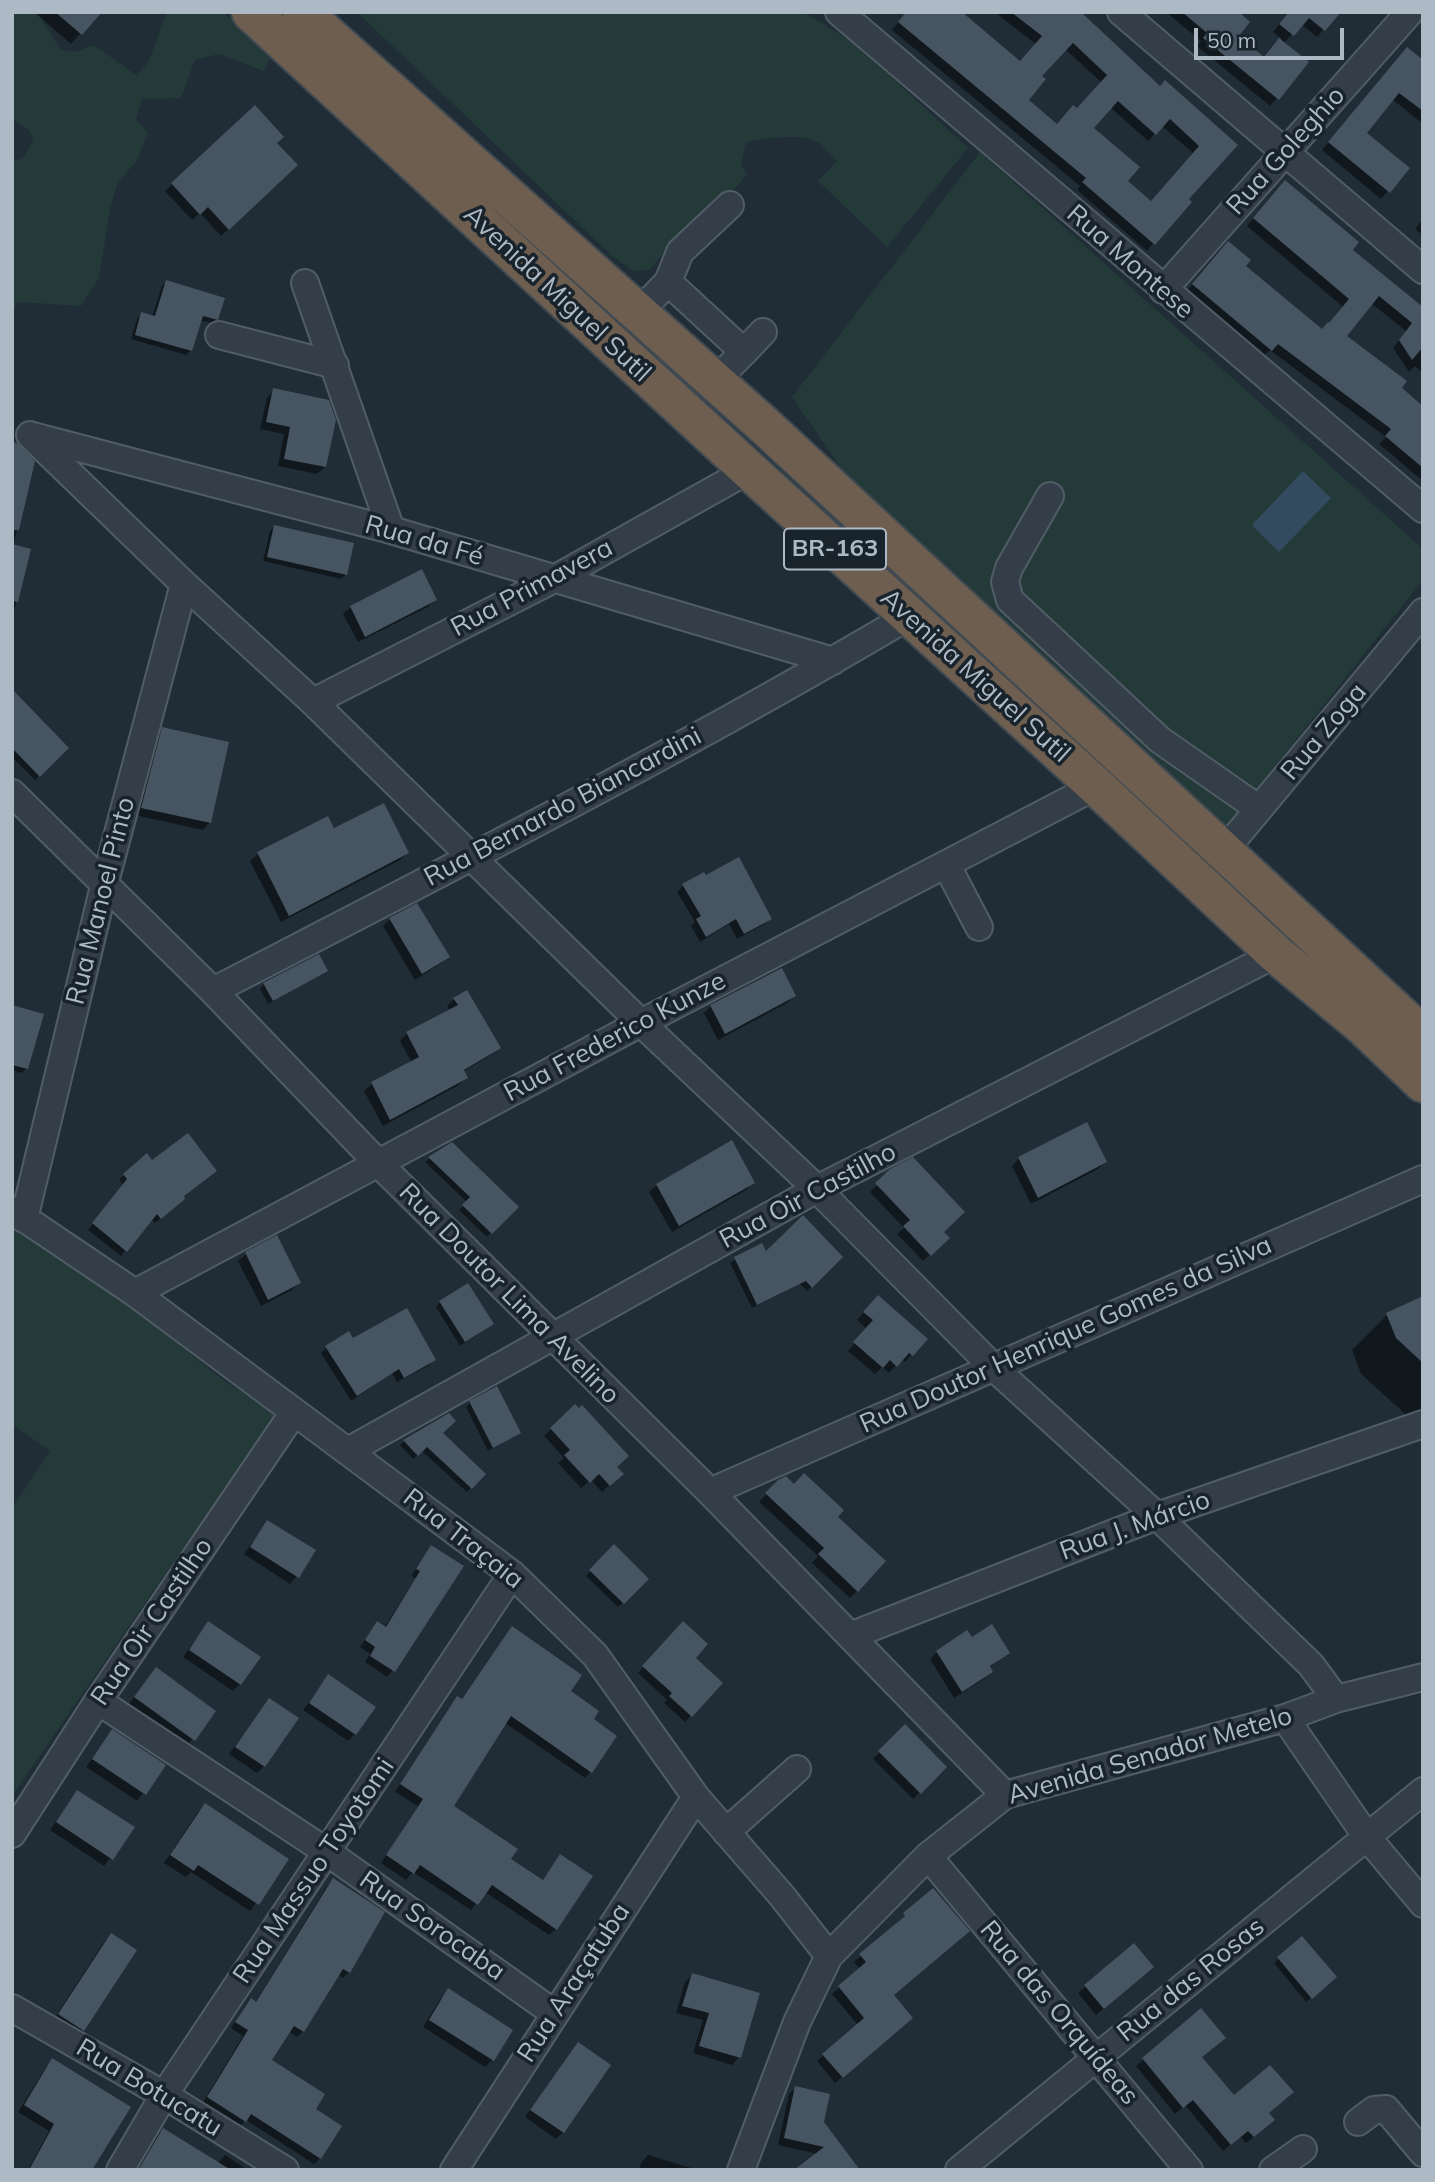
<!DOCTYPE html>
<meta charset="utf-8">
<style>
body{margin:0}
#map{position:relative;width:1435px;height:2182px;overflow:hidden;background:#202d37;font-family:Mulish,sans-serif}
canvas{display:block}
.frame{position:absolute;inset:0;border:14px solid #adb9c5;pointer-events:none}
.scale{position:absolute;left:1194px;top:28px;width:150px;height:32px;box-sizing:border-box;border:4px solid #adb9c5;border-top:0;padding-left:9px;font-size:21px;line-height:24px;white-space:nowrap;color:#adb9c5;-webkit-text-stroke:5px #19232c;paint-order:stroke}
</style>
<div id="map">
<canvas width="1435" height="2182"></canvas>
<div class="frame"></div>
<div class="scale">50 m</div>
</div>
<script>
const ctx = document.querySelector('canvas').getContext('2d');
ctx.lineJoin = 'round';
function fillPath(path, color) {
  ctx.fillStyle = color;
  ctx.fill(path, 'evenodd');
}
function trace(path, color, width, dash) {
  ctx.strokeStyle = color;
  ctx.lineWidth = width;
  ctx.lineCap = dash ? 'butt' : 'round';
  ctx.setLineDash(dash || []);
  ctx.stroke(path);
}
function drawText(font, color, halo, rows, align = 'center') {
  ctx.font = font + ' Mulish,sans-serif';
  ctx.lineWidth = 7;
  ctx.setLineDash([]);
  ctx.textBaseline = 'middle';
  ctx.strokeStyle = halo;
  ctx.fillStyle = color;
  for (const [text, x, y, turn = 0] of rows) {
    ctx.save();
    ctx.translate(x, y);
    ctx.rotate((+turn || 0) * Math.PI / 180);
    ctx.textAlign = isNaN(turn) ? turn : align;
    if (halo) ctx.strokeText(text, 0, 0);
    ctx.fillText(text, 0, 0);
    ctx.restore();
  }
}
fillPath(new Path2D(`
 M12,12h25l24,38 14,2 19,-7 42,30 12,-12 19,-51h56l47,46 -6,13 -45,-17 -24,6 -14,38 -39,1 -6,21 12,13 -11,27 -20,24 -7,25 -11,69 -18,28 -63,-4 -6,9v-151l10,-1 11,-18 -3,-10 -18,-12z
 M357,12h446l52,31 113,105 -81,99 -69,-66 19,-20c-6,-6 -13,-15 -20,-19 -14,-9 -56,-4 -71,1l-5,21 6,10 -11,14 -22,20 -29,20 -36,42 -15,1 -22,-15z
 M980,152l443,397v31l-197,248 -367,-334 -67,-97z
 M12,1225l104,69 106,85 54,34 -264,383v-288l38,-57 -38,-27z`), '#233a39');
fillPath(new Path2D(`
 M1303,471l28,27 -52,54 -27,-27z`), '#334b5f');
fillPath(new Path2D(`
 M34,12h65l-28,32z
 M907,12l112,51 18,-18 -40,-31 2,-2h79l81,76 76,57 -48,54 -40,52 -70,-61 3,-4 -188,-156zM1065,49l37,34 -25,27 -20,16 -31,-26 14,-24zM1110,107l38,34 14,-15 32,28 -43,49 -26,-22 -34,-53z
 M1166,12h70v24l28,22 18,-19 -9,-7 16,-20h50l-22,25 -16,-13 -18,20 24,19 -37,43 -73,-60 4,-5z
 M1400,57l23,5v62l-31,-25 -28,34 43,36 -26,30 -59,-49z
 M255,107l20,36 21,22 -75,71 -21,-23 -8,7 -27,-29z
 M1278,189l145,121v63l-8,-7 -6,6 -16,-24 13,-17 -35,-28 -27,33 79,72v73l-44,-37 7,-7 -116,-87 -6,6 -78,-64 35,-42 100,81 8,-7 14,-17 -96,-81z
 M1423,219v16l-8,-6z
 M166,282l50,37 -4,4 -13,-3 -8,30 -5,5 -55,-16 6,-20 4,-5 11,3 10,-31z
 M274,390l51,77 -8,7 -39,-8 6,-32 -24,-5 7,-31z
 M12,444l21,18 -20,84 16,4 -17,69z
 M274,527l72,47 -5,5 -78,-18 7,-30z
 M435,600l-7,7 -70,35 -15,-28 8,-7z
 M12,691l55,57 -32,32 -23,-23z
 M163,729l47,93 -7,8 -68,-15 21,-78z
 M327,818l6,12 74,23 -7,7 -119,62 -31,-61 8,-7z
 M683,886l87,33 -7,6 -26,14 -8,-15 -29,18 -9,-16 4,-4 -18,-30z
 M390,919l57,38 -7,7 -25,16 -32,-54z
 M326,971l-58,33 -8,-15 4,-5z
 M794,996l-7,7 -69,37 -14,-27 7,-7z
 M454,999l45,48 -7,7 -29,18 3,6 -7,7 -76,41 -19,-35 8,-7 40,-21 -12,-22 7,-8 43,-22 -3,-5z
 M12,1006l14,62 -4,5 -10,-3z
 M430,1158l86,49 -29,30 -28,-27 8,-8 -42,-40z
 M1019,1159l86,3 -7,7 -67,35 -19,-38z
 M891,1171l56,67 -24,23 -26,-27 7,-6 -34,-36z
 M124,1175l58,22 -5,7 -22,19 -4,-4 -30,37 -33,-26 35,-45 -4,-5z
 M753,1183l-7,7 -74,42 -23,-40 8,-7z
 M276,1237l23,46 -7,7 -31,16 -23,-45 8,-7z
 M761,1245l5,9 75,3 -34,34 -7,-7 -48,24 -22,-45z
 M1423,1298v121l-9,3 -53,-48 -9,-24 35,-35z
 M440,1302l47,26 -27,18 -24,-39z
 M871,1304l41,50 -7,8 -3,-3 -13,14 -7,-6 -7,7 -27,-23 19,-22 -10,-9z
 M353,1341l81,19 -6,6 -31,16 -5,-9 -41,28 -30,-48 6,-6z
 M470,1403l49,30 -31,18 -22,-44z
 M575,1407l46,67 -19,18 -11,-12 -10,8 -23,-25 6,-5 -20,-22z
 M440,1434l44,40 -17,18 -45,-41 -9,8 -13,-14 4,-4z
 M779,1481l56,37 22,73 -7,7 -38,-35 6,-7 -59,-54z
 M267,1522l30,54 -7,8 -46,-30z
 M431,1547l-38,123 -6,7 -22,-15 5,-8 -10,-7 17,-24 7,5 32,-50 -5,-2z
 M614,1547l32,32 -28,28 -32,-31z
 M208,1623l32,61 -7,7 -50,-34z
 M683,1624l10,34 28,25 -36,39 -21,-19 3,-3 -29,-27z
 M512,1629l79,91v51l-6,7 -80,-55 -54,83 58,53 33,22 19,-25 -5,73 -7,6 -64,-43 -14,18 -58,-38 -7,8 -25,-17 37,-57 -23,-14 56,-87 7,-7 3,2z
 M971,1640l37,13 -19,15 2,4 -7,7 -30,19 -24,-39 7,-7z
 M156,1669l58,43 -28,35 -58,-42z
 M328,1676l27,58 -7,7 -45,-31z
 M269,1700l-5,66 -7,7 -28,-19z
 M905,1726l40,41 -32,32 -40,-40z
 M112,1731l51,34 -26,36 -51,-34z
 M77,1792l55,36 -28,38 -54,-36z
 M205,1805l82,54 -37,52 -59,-39 -5,5 -22,-14 34,-51z
 M333,1880l16,92 -6,6 -5,-3 -35,56 -6,6 -9,-6 -18,30 44,48 6,49 -6,6 -68,-44 -7,7 -37,-23 41,-68 -12,-8 14,-22 6,-6 4,3 72,-117z
 M933,1890l-41,105 12,30 -69,58 -18,-22 41,-36 -26,-31 28,-25 -6,-7z
 M111,1935l-28,95 -7,7 -24,-15 52,-80z
 M1302,1938l29,43 -25,21 -32,-39z
 M1145,1974l-49,41 -18,-22 8,-7z
 M692,1975l47,82 -7,8 -39,-12 10,-33 -27,-7 9,-31z
 M448,1991l44,69 -7,7 -62,-40 18,-29z
 M1201,2010l-1,48 34,40 34,15 -2,14 -20,16 -6,-7 -17,15 -38,-46 -10,9 -39,-48z
 M578,2044l-15,88 -7,7 -31,-22z
 M52,2061l33,109h-57l21,-39 -31,-19 28,-45z
 M796,2088l26,35 34,45 -38,-14 -40,-9 11,-51z
 M163,2130l54,34 8,-9 23,15h-111l19,-33z
 M648,2155l47,14v1h-56l2,-7z`), '#0007');
fillPath(new Path2D(`
 M55,12h47l-20,23z
 M906,12h56l58,49 22,-25 -31,-24h70l79,74 5,-6 73,65 -49,54 3,3 -37,43 -73,-63 4,-4 -188,-156zM1073,43l34,32 -30,33 -4,-3 -16,19 -28,-24 17,-21 -4,-3zM1118,101l38,34 14,-16 29,27 -48,55 -23,-20 12,-14 -46,-39z
 M1182,12h57l11,10 -11,14 25,21 15,-19 30,24 -30,38 -76,-62 4,-5z
 M1289,12h52l-16,19 -16,-13 -15,18 -15,-12z
 M1407,47l16,13v51l-24,-18 -32,40 43,35 -20,25 -62,-51z
 M255,105l29,32 -7,6 21,22 -69,65 -21,-23 -8,8 -29,-32z
 M1285,180l74,62 -6,8 70,57v40l-11,13 -13,-20 13,-17 -33,-27 -32,40 60,45 -5,7 21,18v62l-38,-32 6,-7 -113,-85 -6,7 -80,-67 36,-43 23,19 -5,6 76,63 6,-7 1,1 20,-24 -96,-81z
 M166,280l59,18 -7,22 -15,-4 -11,35 -57,-16 6,-23 14,4z
 M273,388l56,12 7,20 -10,47 -42,-8 6,-32 -24,-5z
 M12,442l5,1 18,18 -16,69h-7z
 M274,525l80,18 -7,32 -80,-18z
 M12,544l19,5 -13,53 -6,-1z
 M422,569l15,31 -72,37 -15,-31z
 M12,689l57,59 -29,29 -28,-29z
 M162,727l67,15 -18,81 -70,-15z
 M384,803l25,50 -120,63 -32,-64 71,-36 6,12z
 M739,857l33,62 -28,15 -8,-15 -30,18 -10,-18 5,-3 -19,-32 22,-12 2,3z
 M417,903l33,54 -28,17 -33,-56z
 M319,954l9,17 -55,30 -10,-18z
 M782,968l14,28 -71,38 -15,-29z
 M467,990l34,58 -37,22 4,8 -78,42 -19,-38 48,-25 -13,-25 52,-27 -5,-7z
 M12,1005l32,9 -16,55 -16,-4z
 M1087,1122l20,40 -69,36 -20,-41z
 M188,1133l29,38 -33,25 1,3 -24,20 -4,-5 -30,38 -35,-29 35,-44 -4,-5 24,-21 5,7z
 M732,1140l23,43 -76,43 -23,-42z
 M452,1142l67,65 -27,27 -30,-29 8,-8 -42,-40z
 M913,1157l52,55 -21,20 6,6 -19,18 -28,-30 7,-6 -35,-37 15,-14z
 M803,1215l40,42 -31,31 -6,-7 -49,24 -23,-48 28,-14 4,8z
 M277,1235l24,48 -33,17 -23,-48z
 M468,1283l26,41 -29,18 -26,-41z
 M878,1295l50,44 -15,17 -4,-3 -12,14 -7,-7 -7,8 -30,-26 20,-22 -10,-8z
 M1423,1296v67l-27,-25 -10,-25z
 M407,1308l29,52 -32,18 -5,-9 -42,27 -32,-50 24,-15 4,7z
 M497,1386l24,47 -28,15 -24,-47z
 M575,1404l4,4 3,-3 47,51 -12,11 7,7 -14,12 -11,-12 -9,9 -26,-28 6,-5 -20,-22z
 M449,1413l7,8 -13,12 43,41 -14,15 -45,-42 -9,9 -15,-16z
 M804,1473l40,37 -6,7 48,44 -28,31 -40,-38 6,-6 -59,-55 13,-13 8,-4 8,8z
 M267,1520l49,30 -17,28 -49,-31z
 M614,1544l35,35 -25,25 -35,-34z
 M431,1545l33,21 -69,106 -25,-16 5,-9 -10,-7 12,-19 9,6 34,-56 -4,-2z
 M208,1621l53,36 -20,28 -52,-35z
 M683,1621l25,23 -12,14 27,25 -31,34 -23,-21 3,-3 -30,-27z
 M992,1624l18,29 -20,13 3,6 -31,20 -26,-41 31,-21 5,7z
 M512,1626l70,49 -11,16 28,20 -5,8 23,17 -25,37 -81,-57 -57,90 64,43 -7,10 32,21 17,-26 33,22 -36,54 -65,-45 -14,20 -58,-40 -6,9 -28,-19 37,-56 -23,-15 57,-88 5,3z
 M156,1667l60,44 -21,30 -61,-44z
 M328,1674l48,33 -20,28 -47,-32z
 M269,1698l30,20 -34,49 -30,-20z
 M905,1724l42,43 -26,27 -43,-43z
 M112,1729l54,36 -20,30 -54,-36z
 M77,1790l58,37 -22,33 -57,-38z
 M205,1803l84,56 -30,46 -61,-40 -4,6 -24,-16z
 M333,1878l52,34 -35,61 -7,-4 -39,63 -10,-6 -22,34 53,34 -9,15 26,17 -21,33 -70,-45 -5,8 -39,-25 41,-67 -13,-8 16,-24 5,4z
 M933,1888l37,43 -76,64 19,23 -70,60 -21,-24 42,-36 -26,-32 28,-24 -7,-8 46,-38 -2,-3z
 M111,1933l26,17 -53,81 -26,-17z
 M1302,1936l35,41 -25,22 -35,-42z
 M1134,1943l20,24 -50,42 -20,-24z
 M692,1973l68,20 -19,65 -42,-12 10,-33 -27,-7z
 M448,1988l65,42 -19,31 -65,-41z
 M1201,2008l25,30 -24,19 32,38 36,-30 24,27 -25,21 6,7 -21,17 -6,-6 -17,14 -38,-45 -10,8 -41,-50z
 M578,2042l33,23 -47,68 -34,-23z
 M52,2058l79,49 -39,63h-63l25,-46 -30,-19z
 M795,2086l35,8 -6,28 36,48h-66l30,-23 -40,-9z
 M163,2128l68,42h-93z`), '#465561');
const minor = new Path2D(`
 M839,12l584,497
 M1121,12l302,258
 M668,282l76,70 -29,29
 M305,283l86,247
 M1163,290l246,-277
 M638,313l30,-31 12,-30 50,-47
 M219,335l116,30
 M744,352l19,-20
 M30,435l154,149 129,118 328,321 176,166 175,177 165,150 154,149 25,34
 M33,436l358,94 442,131
 M1050,496l-41,72 -4,14 5,18 150,140 99,69
 M313,702l241,-123 195,-109
 M12,793l201,198 165,172 332,329 295,303
 M1224,851l199,-239
 M946,864l33,63
 M213,991c234,-121 470,-241 696,-375
 M12,1210l123,83 377,281 83,81 101,142 86,99 47,60
 M24,1219l80,-333 80,-302
 M135,1293l506,-270 455,-237
 M348,1451l469,-262 459,-235
 M710,1492l713,-313
 M850,1636l307,-120 266,-92
 M98,1701l229,151 227,161
 M1285,1718l82,119 56,67
 M726,1832l71,-63
 M12,1834l86,-133 196,-289
 M928,1856l261,314
 M12,2008l152,87 121,75
 M1358,2122l16,-12 12,-1 37,44
 M120,2170l44,-75 348,-521
 M454,2170l242,-373
 M741,2170l56,-148 32,-66 99,-100 77,-61 280,-77 51,-19 87,-22
 M959,2170l464,-379
 M1273,2170l30,-21`);
const highway = new Path2D(`
 M251,12l498,458 347,316 180,168 86,71 61,58
 M302,12l464,415 657,609`);
trace(minor, '#515c66', 30);
trace(highway, '#3e4952', 42);
trace(minor, '#333e48', 26);
trace(highway, '#6e5e50', 38);
for (const [x, y, w] of [
 [835,549,102]
]) {
  const box = new Path2D();
  box.roundRect(x - w / 2, y - 20.5, w, 41, 5);
  ctx.fillStyle = '#19232c';
  ctx.fill(box);
  trace(box, '#adb9c5', 2);
}
drawText('bold 24px', '#adb9c5', null, [
 ["BR-163",835,549]
]);
drawText('26px', '#adb9c5', '#19232c', [
 ["Rua Goleghio",1286,151,-48],
 ["Rua Montese",1130,262,41],
 ["Avenida Miguel Sutil",557,294,43],
 ["Rua da Fé",424,541,16],
 ["Rua Primavera",532,588,-28],
 ["Avenida Miguel Sutil",975,676,42],
 ["Rua Zoga",1324,732,-50],
 ["Rua Bernardo Biancardini",563,807,-28],
 ["Rua Manoel Pinto",101,901,-76],
 ["Rua Frederico Kunze",615,1037,-28],
 ["Rua Oir Castilho",808,1196,-28],
 ["Rua Doutor Lima Avelino",509,1294,45],
 ["Rua Doutor Henrique Gomes da Silva",1066,1335,-24],
 ["Rua J. Márcio",1135,1526,-20],
 ["Rua Traçaia",463,1539,38],
 ["Rua Oir Castilho",152,1622,-56],
 ["Avenida Senador Metelo",1150,1756,-16],
 ["Rua Massuo Toyotomi",314,1871,-56],
 ["Rua Sorocaba",432,1926,35],
 ["Rua das Rosas",1191,1980,-39],
 ["Rua Araçatuba",574,1983,-57],
 ["Rua das Orquídeas",1059,2013,50],
 ["Rua Botucatu",149,2088,31]
]);
</script>
